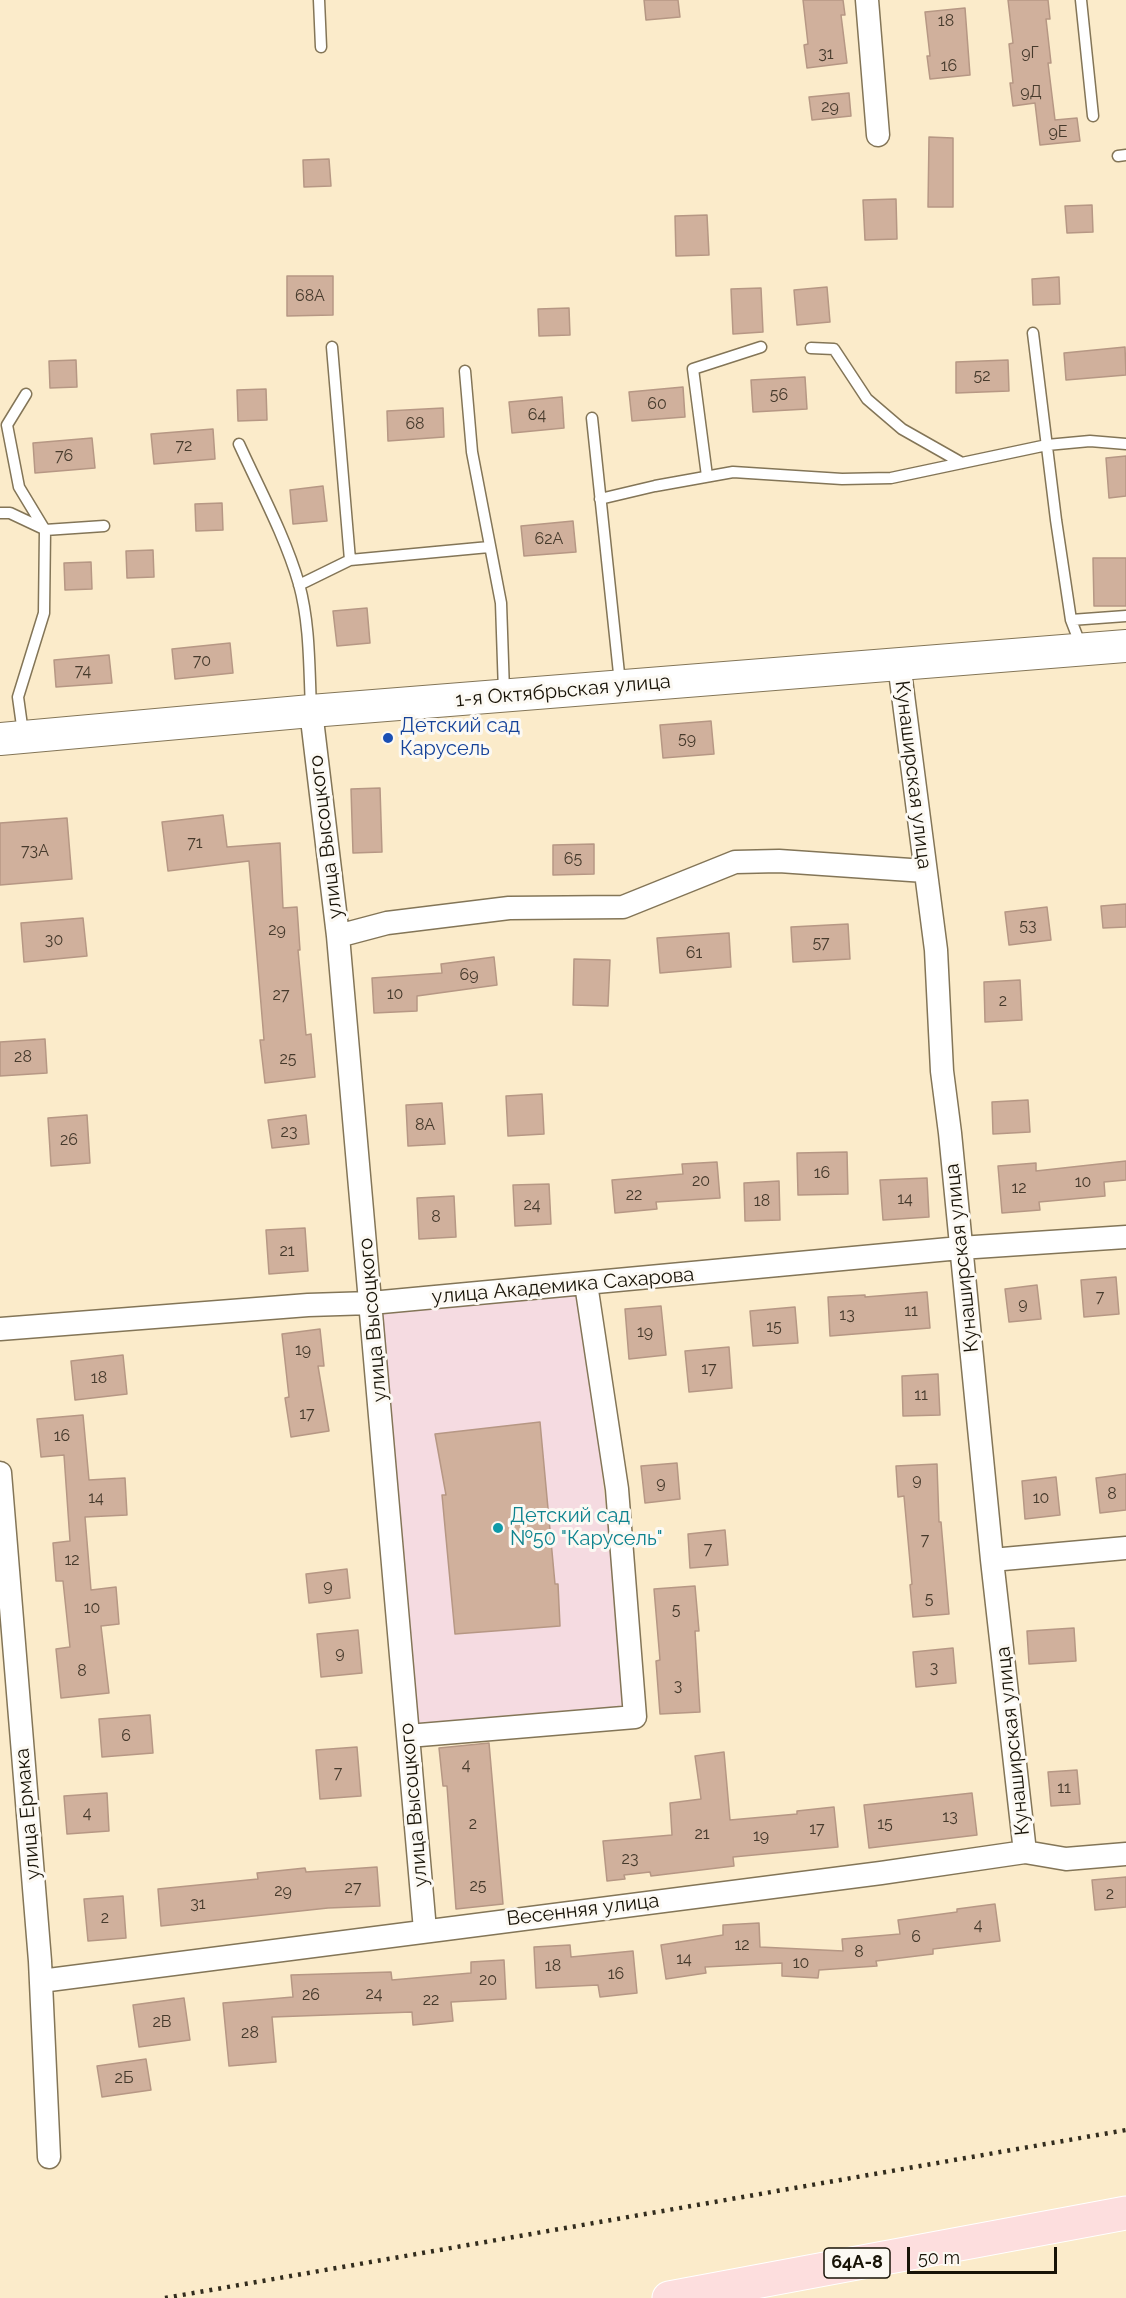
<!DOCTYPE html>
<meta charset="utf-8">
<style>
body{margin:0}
#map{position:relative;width:1126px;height:2298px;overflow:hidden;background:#fbebca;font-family:Raleway,sans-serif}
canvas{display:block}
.scale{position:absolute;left:907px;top:2247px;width:150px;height:27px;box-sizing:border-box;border:3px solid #181307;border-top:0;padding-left:8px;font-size:18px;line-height:21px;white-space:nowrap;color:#181307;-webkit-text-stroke:4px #fcf9f3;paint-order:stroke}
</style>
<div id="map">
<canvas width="1126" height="2298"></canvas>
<div class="scale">50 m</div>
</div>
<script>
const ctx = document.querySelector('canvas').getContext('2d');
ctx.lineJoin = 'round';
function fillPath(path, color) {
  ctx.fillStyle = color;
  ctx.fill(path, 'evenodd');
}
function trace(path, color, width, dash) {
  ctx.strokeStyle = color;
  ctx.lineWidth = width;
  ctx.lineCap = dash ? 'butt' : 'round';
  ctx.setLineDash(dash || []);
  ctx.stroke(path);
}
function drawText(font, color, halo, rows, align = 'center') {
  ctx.font = font + ' Raleway,sans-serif';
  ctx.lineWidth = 6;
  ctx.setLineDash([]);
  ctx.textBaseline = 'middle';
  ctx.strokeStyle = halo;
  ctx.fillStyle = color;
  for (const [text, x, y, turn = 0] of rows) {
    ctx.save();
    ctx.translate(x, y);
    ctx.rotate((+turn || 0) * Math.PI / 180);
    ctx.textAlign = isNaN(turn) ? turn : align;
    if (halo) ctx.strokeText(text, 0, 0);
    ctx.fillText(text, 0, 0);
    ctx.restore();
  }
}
fillPath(new Path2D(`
 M582,1289l46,422 -216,18 -35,-421z`), '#f5dbe1');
const building = new Path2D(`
 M644,0h34l2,17 -34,3z
 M803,0h40l2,15h-4l6,48 -40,5 -3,-23 4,-1z
 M1008,0h40l2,19h-4l5,44h-3l7,57 22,-2 3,23 -40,4 -5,-42 -22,3 -3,-23h3l-4,-39 4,-1z
 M965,8l5,67 -40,4 -3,-23h3l-5,-44z
 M849,93l2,23 -39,4 -3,-23z
 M929,137l24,1v69h-25z
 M329,159l2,27 -27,1 -1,-27z
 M896,199l1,40 -32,1 -2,-40z
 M1092,205l1,27 -26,1 -2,-27z
 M707,215l2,40 -33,1 -1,-40z
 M287,276h46v39l-46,1z
 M1059,277l1,27 -27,1 -1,-26z
 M827,287l3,35 -33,3 -3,-35z
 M761,288l2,44 -30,2 -2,-45z
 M569,308l1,27 -31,1 -1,-27z
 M1125,347l1,28 -60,5 -2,-27z
 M76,360l1,27 -27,1 -1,-27z
 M1008,360l1,31 -53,2v-31z
 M805,377l2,32 -54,3 -2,-32z
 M683,387l2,30 -53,4 -3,-29z
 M266,389l1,31 -29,1 -1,-31z
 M562,397l2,31 -52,5 -3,-31z
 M443,408l1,29 -56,4 -1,-30z
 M213,429l2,30 -61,5 -3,-30z
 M92,438l3,30 -60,5 -2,-30z
 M1126,456v40l-17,2 -3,-40z
 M323,486l4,35 -34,3 -3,-34z
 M222,503l1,27 -27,1 -1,-27z
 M573,521l3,31 -52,4 -3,-30z
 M153,550l1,27 -27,1 -1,-27z
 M1093,558h33v48h-32z
 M91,562l1,27 -27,1 -1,-27z
 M367,608l3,35 -33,3 -4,-35z
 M230,643l3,30 -58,6 -3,-30z
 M109,655l3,28 -56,4 -2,-27z
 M711,721l3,33 -51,4 -3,-33z
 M380,788l2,64 -29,1 -2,-64z
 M223,815l4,32 53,-4 3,65 14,-1 3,43h-2l8,85 5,-1 4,43 -50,6 -5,-43h4l-15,-179 -81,10 -6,-49z
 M67,818l5,61 -72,6v-62z
 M594,844v30l-41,1v-30z
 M1126,904v23l-23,1 -2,-22z
 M1047,907l4,33 -42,5 -4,-33z
 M83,918l4,38 -63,6 -3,-39z
 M848,924l2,35 -57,3 -2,-35z
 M729,933l2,34 -71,6 -3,-35z
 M494,957l3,28 -80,11v15l-43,2 -2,-35 70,-5 -1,-9z
 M574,959l36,1 -2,46 -35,-1z
 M1020,980l2,40 -37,2 -1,-40z
 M45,1039l2,34 -47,3v-34z
 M542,1094l2,40 -36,2 -2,-40z
 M1028,1100l2,32 -37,2 -1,-32z
 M442,1103l3,41 -37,2 -2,-41z
 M87,1115l3,48 -39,3 -3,-48z
 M306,1115l3,29 -37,4 -4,-28z
 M847,1152l1,42 -50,1 -1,-42z
 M1126,1161v19l-22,2 1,14 -66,6 1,8 -38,3 -4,-47 38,-3v8z
 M717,1162l3,36 -64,4 1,7 -42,4 -3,-33 71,-6 -1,-10z
 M927,1178l2,39 -46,3 -3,-40z
 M779,1181l1,39 -35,1 -1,-38z
 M549,1184l2,40 -36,2 -2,-41z
 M454,1196l2,41 -37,2 -2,-41z
 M305,1228l3,43 -39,3 -3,-44z
 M1116,1277l3,37 -35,3 -3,-37z
 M1037,1285l4,34 -32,3 -4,-33z
 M927,1292l3,36 -100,8 -2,-39 37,-2v2z
 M661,1306l5,49 -37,4 -4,-50z
 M795,1307l3,36 -45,3 -3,-35z
 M320,1329l4,37h-6l11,65 -38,6 -6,-39 4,-1 -7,-63z
 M729,1347l3,41 -43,4 -4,-41z
 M123,1355l4,39 -52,6 -4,-39z
 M938,1374l2,41 -37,1 -1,-40z
 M83,1415l6,65 36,-2 2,37 -42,2 6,73 25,-3 3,37 -18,2 8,67 -48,5 -5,-49 14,-2 -7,-66h-7l-3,-38 17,-2 -6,-86 -23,2 -4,-38z
 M540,1422l15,162h3l2,42 -105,8 -13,-139h4l-11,-61z
 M677,1463l3,36 -35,4 -4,-37z
 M937,1464l2,58h2l8,92 -36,3 -3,-32 2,-1 -8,-88 -6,1 -2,-31z
 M1126,1474v36l-26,3 -4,-35z
 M1056,1477l4,38 -35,4 -3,-38z
 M725,1530l3,35 -38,3 -2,-34z
 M347,1569l3,29 -41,5 -3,-29z
 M695,1586l4,45h-4l5,81 -40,2 -4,-53 4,-1 -6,-71z
 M1074,1628l2,33 -47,3 -2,-33z
 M358,1630l4,43 -41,4 -4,-43z
 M953,1648l3,35 -40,4 -3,-35z
 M150,1715l3,38 -51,4 -3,-38z
 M489,1743l14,161 -47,5 -9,-123h-4l-4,-38z
 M357,1747l4,49 -41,3 -4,-49z
 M724,1752l6,68 67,-6v-3l37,-4 4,40 -105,10 1,9 -83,10 -1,-4 -26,3 1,4 -18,2 -4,-40 69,-6 -2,-32 31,-4 -6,-43z
 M1077,1770l3,34 -29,2 -3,-34z
 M107,1793l2,38 -42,3 -3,-38z
 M972,1793l5,42 -108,13 -5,-43z
 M377,1867l3,39 -52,2 -167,18 -3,-37 100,-10 -1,-6 48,-5 1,4z
 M1126,1877v30l-31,3 -3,-30z
 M123,1896l3,42 -38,3 -4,-42z
 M995,1904l5,37 -67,8v5l-57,7 1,5 -58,4 -1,8 -36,-2v-13l-77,4 1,6 -40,6 -5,-34 62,-10v-10l36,-2 1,24 83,4 -1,-12 58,-5 -2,-14 59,-8v-3z
 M570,1945l1,12 62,-6 4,42 -37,4 -2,-12 -62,3 -2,-41z
 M504,1960l2,39 -55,3 2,19 -40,4 -1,-13 -140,5 4,45 -47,4 -6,-63 70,-6 -2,-22 100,-3 1,8 79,-7v-11z
 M184,1998l6,42 -51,7 -6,-42z
 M146,2059l5,31 -49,7 -5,-31z`);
fillPath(building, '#d0b09c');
trace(building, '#b69784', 1.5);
const lane = new Path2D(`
 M319,0l2,47
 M1081,0l12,116
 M1118,156l8,-1
 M1033,333l23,187 15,100 10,26
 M332,347l18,213
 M811,348l23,1 33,50 35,30 60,34
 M465,371l7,81 29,151 3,89
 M26,394l-19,31 12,62 26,43
 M592,418l28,265
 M239,444c21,46 46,92 60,140 11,40 10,83 12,124
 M707,476l-14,-107 68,-22
 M600,499l55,-13 78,-14 109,7 49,-1 156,-33 43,-4 36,3
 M0,513h10l34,16
 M299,585l51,-25 139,-13
 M1071,620l55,-4
 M23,733l-5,-36 26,-84 1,-83 59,-4`);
const street = new Path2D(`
 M867,0l11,135
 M899,664l37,286 6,121 8,62 42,427 33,292
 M311,711l27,225 87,994
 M338,936l49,-13 122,-15 114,-1 112,-45 44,-1 146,10
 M0,1329l308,-24 63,-2 589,-55 166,-11
 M0,1473l40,488 9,196
 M992,1560l134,-12
 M408,1736l227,-19 -18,-228 -31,-205
 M41,1981l840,-108 144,-21 41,7 60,-5`);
const secondary = new Path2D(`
 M0,739l311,-28 815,-65`);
const primary = new Path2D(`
 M669,2298l457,-85`);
trace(lane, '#837557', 13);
trace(street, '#837557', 25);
trace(secondary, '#837557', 34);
trace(primary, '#fff', 35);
trace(lane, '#fff', 10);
trace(street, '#fff', 22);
trace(secondary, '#fff', 32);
trace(primary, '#fddede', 33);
trace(new Path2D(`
 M165,2298l961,-168`), '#322c1d', 4.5, [3, 6]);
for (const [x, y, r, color] of [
 [388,738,6,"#1a4fb4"],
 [498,1528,6,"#0f9aa8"]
]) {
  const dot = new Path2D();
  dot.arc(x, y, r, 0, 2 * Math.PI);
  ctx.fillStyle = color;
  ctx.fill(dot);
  trace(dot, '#fcf9f3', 2);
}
drawText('16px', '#463a2c', null, [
 ["18",946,21],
 ["9Г",1030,53],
 ["31",826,54],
 ["16",949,66],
 ["9Д",1031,92],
 ["29",830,107],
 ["9Е",1058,132],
 ["68А",310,296],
 ["52",982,376],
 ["56",779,395],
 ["60",657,404],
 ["64",537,415],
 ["68",415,424],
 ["72",184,446],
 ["76",64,456],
 ["62А",549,539],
 ["70",202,661],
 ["74",83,671],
 ["59",687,739],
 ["71",195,843],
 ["73А",35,851],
 ["65",573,859],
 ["53",1028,926],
 ["29",277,930],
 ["30",54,940],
 ["57",821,943],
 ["61",694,953],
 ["69",469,975],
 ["10",395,994],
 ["27",281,995],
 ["2",1003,1001],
 ["28",23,1057],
 ["25",288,1059],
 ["8А",425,1125],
 ["23",289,1132],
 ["26",69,1140],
 ["16",822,1173],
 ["20",701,1181],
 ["10",1083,1182],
 ["12",1019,1188],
 ["22",634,1195],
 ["14",905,1199],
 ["18",762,1201],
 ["24",532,1205],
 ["8",436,1217],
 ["21",287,1251],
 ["7",1100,1297],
 ["9",1023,1304],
 ["11",911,1311],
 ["13",847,1315],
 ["15",774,1327],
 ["19",645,1332],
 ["19",303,1350],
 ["17",709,1369],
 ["18",99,1378],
 ["11",921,1395],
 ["17",307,1414],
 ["16",62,1436],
 ["9",917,1480],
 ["9",661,1483],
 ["8",1112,1494],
 ["14",96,1498],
 ["10",1041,1498],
 ["7",925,1540],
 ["7",708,1549],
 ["12",72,1560],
 ["9",328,1586],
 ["5",929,1599],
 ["10",92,1608],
 ["5",676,1610],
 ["9",340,1653],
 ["3",934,1668],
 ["8",82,1671],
 ["3",678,1686],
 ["6",126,1736],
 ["4",466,1765],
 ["7",338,1773],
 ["11",1064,1788],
 ["4",87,1813],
 ["13",950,1817],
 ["2",473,1824],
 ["15",885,1824],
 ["17",817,1829],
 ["21",702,1834],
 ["19",761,1836],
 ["23",630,1859],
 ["25",478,1886],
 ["27",353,1888],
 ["29",283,1891],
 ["2",1110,1894],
 ["31",198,1904],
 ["2",105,1918],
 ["4",978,1925],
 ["6",916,1937],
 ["12",742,1945],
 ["8",859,1952],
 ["14",684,1959],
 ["10",801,1963],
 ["18",553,1966],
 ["16",616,1974],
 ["20",488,1980],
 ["24",374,1994],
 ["26",311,1995],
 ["22",431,2000],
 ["2В",162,2022],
 ["28",250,2033],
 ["2Б",124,2078]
]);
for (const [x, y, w] of [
 [857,2263,66]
]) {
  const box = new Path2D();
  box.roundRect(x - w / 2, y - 15, w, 30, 4.5);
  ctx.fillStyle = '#fcf9f3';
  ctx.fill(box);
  trace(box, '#181307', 1.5);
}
drawText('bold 18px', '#181307', null, [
 ["64А-8",857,2263]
]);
drawText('20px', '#181307', '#fcf9f3', [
 ["1-я Октябрьская улица",563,691,-5],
 ["Кунаширская улица",913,775,83],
 ["улица Высоцкого",326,837,-97],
 ["Кунаширская улица",962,1258,-96],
 ["улица Академика Сахарова",563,1286,-5],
 ["улица Высоцкого",373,1320,-95],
 ["Кунаширская улица",1013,1741,-96],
 ["улица Высоцкого",414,1805,-95],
 ["улица Ермака",28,1814,-95],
 ["Весенняя улица",583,1910,-7]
]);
drawText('20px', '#164399', '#fcf9f3', [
 ["Детский сад",400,726],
 ["Карусель",400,749]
], 'left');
drawText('20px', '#0d838f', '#fcf9f3', [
 ["Детский сад",510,1516],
 ["№50 \"Карусель\"",510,1539]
], 'left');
</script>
